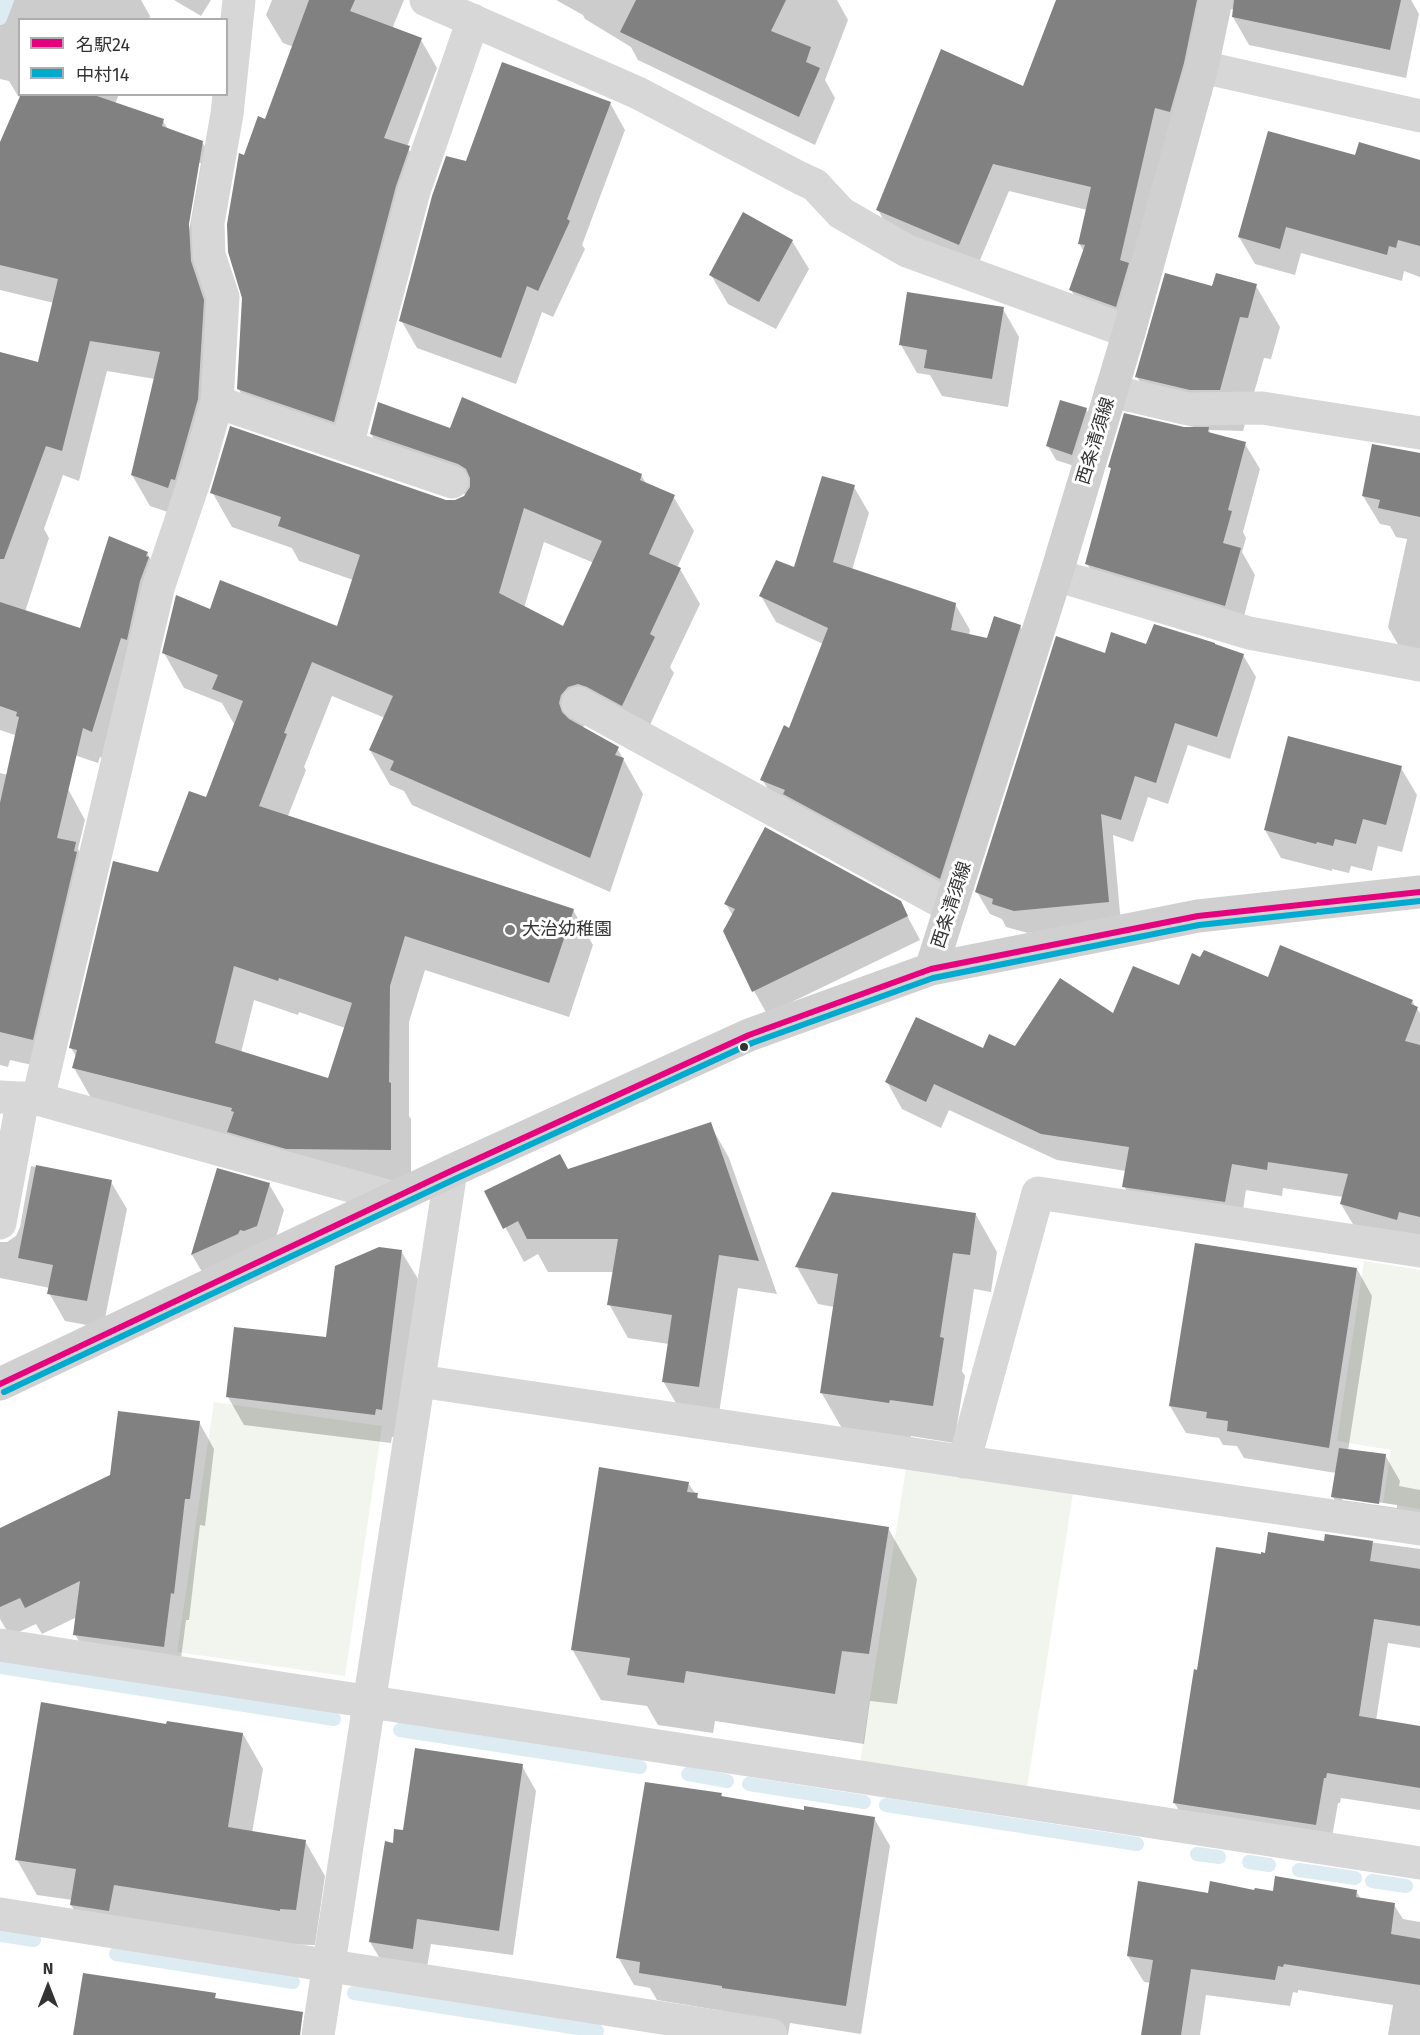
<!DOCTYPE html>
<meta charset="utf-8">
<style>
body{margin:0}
#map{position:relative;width:1420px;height:2035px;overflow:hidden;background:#fff;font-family:"Fira Sans","Noto Sans JP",sans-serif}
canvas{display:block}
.legend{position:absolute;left:18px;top:18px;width:210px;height:78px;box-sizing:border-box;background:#fff;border:2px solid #adadad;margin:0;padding:8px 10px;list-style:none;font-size:18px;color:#333}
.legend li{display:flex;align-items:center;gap:12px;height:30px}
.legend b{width:30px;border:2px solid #adadad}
.north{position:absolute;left:18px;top:1957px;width:60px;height:60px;-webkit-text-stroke:4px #fff;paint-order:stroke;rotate:0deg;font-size:16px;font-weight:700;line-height:24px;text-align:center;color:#333}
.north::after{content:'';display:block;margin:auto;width:21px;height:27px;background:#333;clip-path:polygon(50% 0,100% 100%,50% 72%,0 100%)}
</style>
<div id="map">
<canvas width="1420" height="2035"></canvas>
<ul class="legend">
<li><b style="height:8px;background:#e5007d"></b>名駅24</li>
<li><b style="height:8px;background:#00a9ce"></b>中村14</li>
</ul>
<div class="north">N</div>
</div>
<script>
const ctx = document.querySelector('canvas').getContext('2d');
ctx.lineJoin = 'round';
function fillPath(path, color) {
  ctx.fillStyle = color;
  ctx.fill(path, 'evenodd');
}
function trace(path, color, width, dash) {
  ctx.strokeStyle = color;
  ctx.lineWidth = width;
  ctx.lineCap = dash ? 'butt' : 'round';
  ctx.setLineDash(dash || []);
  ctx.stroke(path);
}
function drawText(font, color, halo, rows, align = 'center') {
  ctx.font = font + ' "Fira Sans","Noto Sans JP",sans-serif';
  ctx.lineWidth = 6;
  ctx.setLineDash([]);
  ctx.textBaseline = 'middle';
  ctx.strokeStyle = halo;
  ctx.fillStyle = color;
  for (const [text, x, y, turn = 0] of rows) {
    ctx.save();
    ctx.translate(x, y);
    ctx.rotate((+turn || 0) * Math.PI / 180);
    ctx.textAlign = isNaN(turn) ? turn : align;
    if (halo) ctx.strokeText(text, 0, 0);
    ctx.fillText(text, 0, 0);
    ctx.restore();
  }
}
fillPath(new Path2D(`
 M1364,1261l56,9v239l-37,-6 8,-53 -54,-9z
 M214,1402l168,24 -37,250 -168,-24z
 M906,1468l167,25 -46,295 -167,-26z`), '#f1f5ed');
fillPath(new Path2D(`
 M0,0h141l9,16 -1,4h-129v74h99l-4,10 48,17 6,10 33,11 18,30 1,159 -35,187 -36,-12 -18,-31 23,-96 -48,-8 -28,110 -16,-6 -19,54 5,9 -24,74 56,18 66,-77 17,30 -55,178 -9,-4 -2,6 -98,-33v-376l39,10 15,-61 -54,-13v-144l22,-48 -4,-2 -9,-15 -9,-2zM198,163h3l-12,68h-2z
 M174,0h37l-10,16z
 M272,0h132l-12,29 29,11 16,28 -30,79 18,28 -75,274 -96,-32 -16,-29 5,-91 2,-140 21,-36 28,-74 -11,-4 -17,-28z
 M556,0h281l11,20 -23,60 10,18 -20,47 -177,-85 -7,-13 -46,-28 -2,-4z
 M1058,0h353l8,14 -13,64 -157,-33 -16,-28 1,-8 -8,1 -94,325 -45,-17 -16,-28 13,-38 -5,-9 8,-33 -78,-19 -34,81 -81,-34 -16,-28 146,-122z
 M610,103l15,27 -43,115 3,4 -32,68 -11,-5 -26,72 -99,-36 -16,-28 66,-157z
 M1420,172v105l-16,-6 -2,10 -101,-28 -6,22 -40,-11 -16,-27z
 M792,241l17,28 -33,60 -48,-25 -17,-29z
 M1256,286l24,41 -9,32 -7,-1 -21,73 -34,-1 2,4 34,10 15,25 -17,63 3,6 -4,14 13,23 -15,56 -138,-41 -15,-26 25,-93 -2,-4 74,-38 14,-1 -37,-9 -24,-42 76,-89z
 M1003,309l16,28 -11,70 -66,-11 -12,-21 -13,-2 -16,-28z
 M1086,409l8,14 -14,45 -24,-8 -8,-14z
 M451,430l190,45 6,10 26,11 21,35 -17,37 3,1 20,35 -30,63 4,6 -31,67 -55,-18 -6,6 35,20 26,46 -33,98 -198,-87 -8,-14 -14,-6 -20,-35 15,-32 -53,-22 -28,71 2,3 -18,46 285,94 20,35 -24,72 -144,-47 -16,52v94l2,3v66l-104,-2 -213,-80 -20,-35 3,-10 -6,-10 88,-174 47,-75 28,-75 -12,-21 -38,-15 -20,-35 46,-42 128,17 15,-48 -54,-19 -7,-13 -60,-21 -20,-35 243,10 12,-7 -76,-26 -20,-35zM544,542l50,21 -30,65 -40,-20zM254,1000l44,15 1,-3 46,16 -16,52 -88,-27z
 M1420,455v203l-16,-3 -16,-28 19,-88 -11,-2 -6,-11 -10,-2 -17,-28z
 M854,487l15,26 -17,57 103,34 15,26 -1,5 19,5 32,-14 15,26 -80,252 -178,-99 -15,-26 28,-49 33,-86 -47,-22 -15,-26 34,-26z
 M1147,646h69l27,9 13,22 -26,82 -42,-14 -20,59 -20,-7 -15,45 -20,-7 8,89 -93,9 -22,-6 -4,-8 -12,-5 -13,-22 129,-237z
 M1401,768l16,27 -15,57 -24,-6 -6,25 -21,-5 -2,7 -17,-4v2l-51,-13 -16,-28z
 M0,773l68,16 17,31 -7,29 14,25 -42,195 -40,-9 -2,7 -8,-2z
 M900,902l20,38 -153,74 -13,-23 -21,-75 -7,-12z
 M1269,979l143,22 8,12v231l-63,-13 -16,-27 2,-7 -60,-9 -1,8 -36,-6 -6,39 -101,-16 -15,-27 2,-15 -69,-11 -108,-50 -8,18 -39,-19 -15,-27 97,-32 31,-2 99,-33 66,-28z
 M710,1124l19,34 48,136 -39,-6 -20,132 -35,-5 -20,-34 6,-37 -41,-6 -19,-34 5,-32h-66l-10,-18 -14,8 -38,-71 82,-20z
 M31,1166l80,16 16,27 -24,119 -38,-7 -16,-28 1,-5 -50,-10v-36h7l9,-6 4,-9z
 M218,1170l51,14 15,26 -12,41 -65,29 -15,-25z
 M976,1215l21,37 -6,40 -17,-3 -12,82 3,5 -11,67 -43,-7 -1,4 -67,-10 -22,-38 13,-85 -16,-3 -21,-37z
 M401,1251l17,28 -20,159 -6,-1 -1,6 -147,-18 -16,-28 99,-58z
 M1357,1269l15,27 -24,155 37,4 15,26 -1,5 21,4v43l-73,-11 -14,-25 3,-24 -92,-15 -7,-12 -14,-1 -4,-7 -33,-5 -16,-27zM1343,1497l54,8v3l-55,-8z
 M199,1422l15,27 -9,77 -5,-1 -11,95h-3l-7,54 -89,-13 -15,-27 2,-17 -35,17 -6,-10 -26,12 -10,-17v-90l112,-53z
 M688,1483l12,17 188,28 29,51 -20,125 -27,-3 -6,43 -149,-23 -2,12 -55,-8 -11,-19 -46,-6 -29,-51z
 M1326,1536l94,13v99l-32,-5 -12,78 44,6v83l-79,-12 -1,5h-2l-8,46 -141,-21 -15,-26 24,-131 64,-116 63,-12z
 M168,1726l75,8 20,35 -11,64 53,8 20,35 -10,69 -223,-5 -21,-35 1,-5 -35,-5 -20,-35z
 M522,1766l14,25 -23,164 -82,-11 -5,29 -41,-6 -15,-25 24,-97 10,-13z
 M721,1794l2,4 82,13 69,7 16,28 -29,188 -71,-11 -2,12h-52l-13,-24 -66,-11 -7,-12 -16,-3 -16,-28z
 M1356,1891l5,8 33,6 9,14 17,3v113h-32l5,-30 -95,-15v3l-5,-1 -3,14 -84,-11 -6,40h-57l8,-52 -7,-1 -16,-26 82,-62 46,-2z`), '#0003');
trace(new Path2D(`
 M0,18l7,-18
 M0,1667l334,52
 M400,1730l240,37
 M688,1774l39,7
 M749,1784l115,18
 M886,1805l251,39
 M1197,1854l22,3
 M1249,1862l20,3
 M1299,1870l56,8
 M1372,1881l34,5
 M0,1935l34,5
 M116,1954l177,28
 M354,1993l243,38`), '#ddebf3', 14);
fillPath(new Path2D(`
 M309,0h46l-5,11 72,27 -38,100 26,8 -14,40 -62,236 -97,-33 5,-91 -14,-46 -1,-28 12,-71 5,2 14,-39 7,3z
 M636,0h150l-15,31 40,16 -5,15 14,6 -21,49 -179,-85z
 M1056,0h141l-13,63 -14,49 -15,-4 -35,152 9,3 -13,44 -47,-17 16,-45 -7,-1 13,-57 -98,-23 -34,81 -83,-35 65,-161 82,37z
 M1234,0h167l-11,50 -158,-33z
 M502,62l109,40 -44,117 3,2 -32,70 -11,-5 -26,72 -102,-37 33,-125 14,-40 20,5z
 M21,94h70l73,25 -2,7 41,15 -14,83 2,37 13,39 -6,99 -23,81 -4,-1 -3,9 -37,-13 29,-123 -70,-11 -28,110 -16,-5 -42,113h-4v-207l38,10 20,-83 -58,-14v-123z
 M1268,131l87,24 4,-13 61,18v86l-22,-6 -2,8 -7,-2 -2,9 -101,-28 -6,22 -42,-12z
 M743,212l50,28 -34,62 -50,-27z
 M1165,273l47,13 4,-13 41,11 -9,34 -8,-1 -20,73h-30l-55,-13z
 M907,292l97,15 -12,72 -68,-11 3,-18 -28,-5z
 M462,397l180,77 -2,6 35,15 -26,59 32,14 -31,66 5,3 -33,69 -35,-19 -9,-3 -10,3 -7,8 -2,8 3,9 7,7 50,28 -4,8 9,3 -34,100 -200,-88 4,-9 -25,-11 24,-54 -81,-34 -28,71 3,1 -28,72 315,103 -25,74 -144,-47 -15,50 -1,96 2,1v67l-105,-1 -59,-17 7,-20 -3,-1 1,-3 -160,-40 5,-18 -8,-2 44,-187 45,11 31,-81 17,6 37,-96 -31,-12 6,-14 -56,-22 14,-58 34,14 10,-29 117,46 23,-71 -82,-29 3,-9 -71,-24 20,-67 216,74h9l9,-4 6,-9v-9l-4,-9 -8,-5 -88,-30 8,-32 72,26zM524,508l78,33 -39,85 -64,-33zM234,966l44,15 1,-3 73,25 -24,75 -113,-35z
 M1060,400l27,8 -15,47 -26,-9z
 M1124,413l60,14h25l-1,5 38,10 -18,68 4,1 -9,32 18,5 -16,58 -140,-42 26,-96 -3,-1z
 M1372,444l48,9v64l-42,-9 2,-8 -18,-4z
 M822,476l33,9 -22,77 123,41 -5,27 36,8 7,-22 27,9 -81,254 -157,-85 2,-4 -25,-10 24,-55 5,3 39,-100 -69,-32 17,-36 18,7z
 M109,536l39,16 -2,4 3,1 -9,24 -13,59 -6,-2 -29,94 -9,-4 -26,110 19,4 -2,9 3,1 -44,188 -33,-8v-229l19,-86 -3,-1 1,-4 -17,-6v-104l80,26z
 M1154,624l61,19v1l29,10 -27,83 -42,-14 -19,60 -21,-7 -14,44 -20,-6 8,88 -95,9 -22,-7 1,-5 -18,-7 81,-256 49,17 6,-21 35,12z
 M1288,736l114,30 -16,59 -23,-6 -7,25 -21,-5 -2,7 -16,-4 -1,2 -52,-14z
 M765,827l136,74 7,15 -156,76 -29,-61 12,-22 -11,-5z
 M1280,945l133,55 -2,4 7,3 -13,34 15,4v172l-21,-5 -2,8 -57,-16 8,-30 -80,-12 -1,8 -35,-6 -7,38 -103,-15 7,-40 -88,-13 -107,-50 -8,18 -41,-20 31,-65 67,31 6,-14 26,12 45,-68 53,35 20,-47 46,19 13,-32 8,4 4,-7 64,27z
 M711,1122l48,139 -40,-6 -20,132 -37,-5 10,-67 -65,-10 11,-66h-91l-9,-18 -15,8 -19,-38 76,-37 8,15z
 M36,1165l76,15 -25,121 -40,-7 6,-29 -35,-7z
 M217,1168l53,15 -13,43 -13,5 -4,-1 -2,4 -47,21z
 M832,1192l144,21 -6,42 -17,-2 -13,84 4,1 -11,68 -43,-6 -1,3 -69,-10 18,-119 -43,-7z
 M1195,1243l162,25 -28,180 -102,-17 1,-10 -22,-3 1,-6 -38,-6z
 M379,1247l23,3 -20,160 -6,-1 -1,6 -149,-18 8,-70 92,10 9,-71z
 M118,1411l82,10 -10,78h-5l-11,95 -3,-1 -7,54 -91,-12 7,-54 -55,27 -5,-10 -20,9v-79l110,-53z
 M1339,1448l47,6 -7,50 -48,-7z
 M599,1467l90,15 -2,10 11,1 -1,5 192,29 -20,127 -27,-3 -7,43 -149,-23 -2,12 -57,-8 3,-17 -59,-8z
 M1268,1532l56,9 1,-7 48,7 -3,20 50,8v57l-46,-7 -15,97 61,10v62l-93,-15 -1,5h-2l-8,47 -143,-22 21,-134 3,1 19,-123 45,7v-2l4,1z
 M41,1702l125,22 1,-3 76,12 -15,94 78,13 -10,70 -16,-1v2l-166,-26 -5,26 -39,-6 6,-36 -61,-9z
 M415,1748l108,16 -24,167 -82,-12 -4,30 -44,-7 16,-101 8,2 1,-14 9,1z
 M645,1782l77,11 -1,3 83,14v-4l71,11 -29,189 -124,-18v-2l-83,-13 1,-11 -24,-4z
 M1275,1876l82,14 -1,7 39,6 -4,31 29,5v46l-136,-21 -1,3 -5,-1 -3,14 -84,-11 -10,66h-40l12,-75 -26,-4 11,-75 70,12 2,-12 44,9 1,-2 18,3z
 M83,1973l133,20 -1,5 88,14 -3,23h-227z`), '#818181');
trace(new Path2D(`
 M426,0l212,93 162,85 15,7 26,28 66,38 222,81
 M1202,67l218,49
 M1111,391l77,18 74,-1 158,25
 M217,402l235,80
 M347,446l67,-255 59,-171
 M1056,575l193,58 171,32
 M578,703l373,204
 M0,1097l38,2 356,99
 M38,1099l121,-514 36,-106 22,-77 6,-105 -14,-42 -1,-32 19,-109 12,-114
 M0,1223l23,-125
 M419,1381l1001,148
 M964,1462l74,-269 382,58
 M0,1645l1420,218
 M0,1914l771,121
 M318,2035l133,-864`), '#d7d7d7', 33);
trace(new Path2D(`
 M931,969l125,-394 73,-243 73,-265 14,-67
 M0,1384l451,-213 298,-136 182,-66 267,-53 222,-24`), '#d0d0d0', 33);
trace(new Path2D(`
 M0,1384l451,-213 298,-136 182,-66 267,-53 222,-24`), '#e5007d', 6);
trace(new Path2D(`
 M4,1392l451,-213 297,-136 181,-65 266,-53 221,-24`), '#00a9ce', 6);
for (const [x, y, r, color] of [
 [510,930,6,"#7a7a7a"],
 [744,1047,5,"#333"]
]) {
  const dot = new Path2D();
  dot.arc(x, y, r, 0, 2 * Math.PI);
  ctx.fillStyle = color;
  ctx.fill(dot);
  trace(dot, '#fff', 2);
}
drawText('18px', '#333', '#fff', [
 ["西条清須線",1096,441,-73],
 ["西条清須線",952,905,-72]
]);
drawText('18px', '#333', '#fff', [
 ["大治幼稚園",522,930]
], 'left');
</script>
